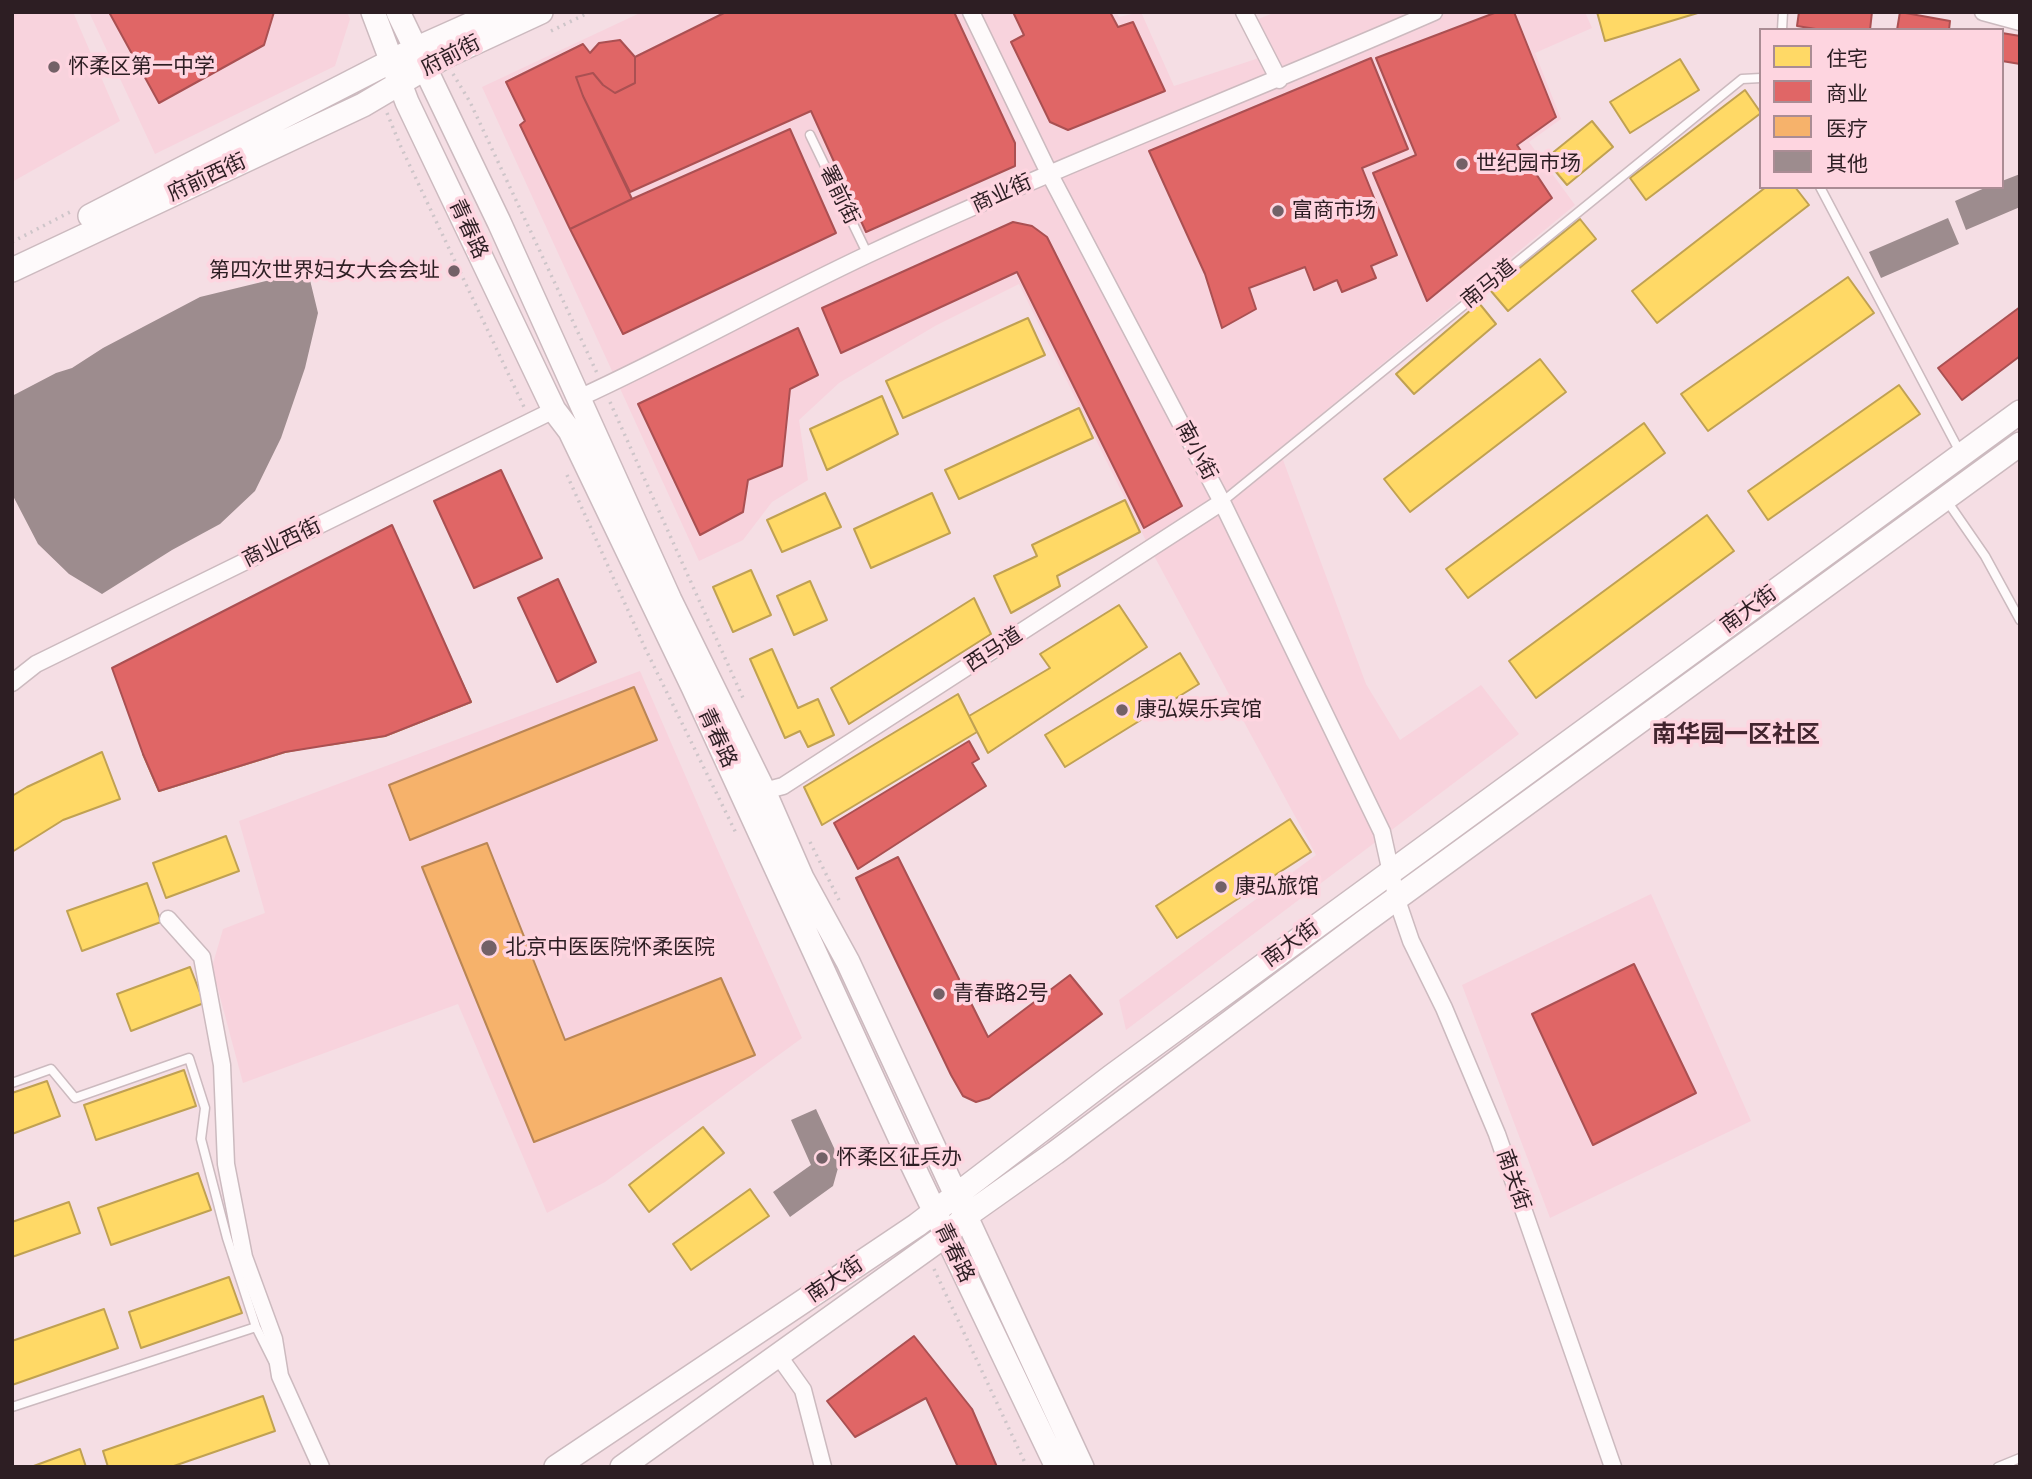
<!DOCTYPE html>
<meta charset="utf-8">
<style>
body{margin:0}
#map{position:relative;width:2032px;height:1479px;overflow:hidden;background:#f5dee4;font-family:Manrope,"Noto Sans SC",sans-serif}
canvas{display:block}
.frame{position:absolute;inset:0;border:14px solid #2d1e23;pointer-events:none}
.legend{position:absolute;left:1759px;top:28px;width:245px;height:161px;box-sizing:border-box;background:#fed5e0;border:2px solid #aa8c94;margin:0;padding:9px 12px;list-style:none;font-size:21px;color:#2d1e23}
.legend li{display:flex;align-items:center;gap:14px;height:35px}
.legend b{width:35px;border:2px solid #aa8c94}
</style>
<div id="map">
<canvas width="2032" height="1479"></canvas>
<div class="frame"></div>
<ul class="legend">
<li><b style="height:19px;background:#ffd966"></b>住宅</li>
<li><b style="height:19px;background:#e06666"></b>商业</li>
<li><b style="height:19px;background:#f6b26b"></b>医疗</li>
<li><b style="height:19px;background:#9d8c8e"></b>其他</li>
</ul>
</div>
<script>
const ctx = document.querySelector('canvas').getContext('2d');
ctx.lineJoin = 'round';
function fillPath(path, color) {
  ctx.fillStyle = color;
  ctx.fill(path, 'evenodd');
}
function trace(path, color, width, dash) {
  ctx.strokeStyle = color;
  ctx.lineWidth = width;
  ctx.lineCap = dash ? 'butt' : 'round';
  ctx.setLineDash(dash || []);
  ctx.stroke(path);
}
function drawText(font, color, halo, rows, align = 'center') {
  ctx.font = font + ' Manrope,"Noto Sans SC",sans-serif';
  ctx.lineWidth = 7;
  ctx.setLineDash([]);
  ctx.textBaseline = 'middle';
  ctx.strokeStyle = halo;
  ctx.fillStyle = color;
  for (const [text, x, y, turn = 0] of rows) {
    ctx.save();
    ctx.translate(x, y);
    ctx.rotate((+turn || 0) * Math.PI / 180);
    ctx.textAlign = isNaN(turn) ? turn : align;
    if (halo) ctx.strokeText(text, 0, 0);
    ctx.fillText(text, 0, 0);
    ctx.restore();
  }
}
fillPath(new Path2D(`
 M12,12h61l47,109 -108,61z
 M89,12h258l3,7 -15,47 -180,88z
 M642,12h474l3,5 22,-5 33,74 85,-28 -16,-33 33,-13h309l7,16 -57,25 26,66 -32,23 46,63 -296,244 87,235 34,56 81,-55 38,49 -393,296 -7,-30 197,-145 -170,-314 -127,-257 -84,42 -96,57 -40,37 9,60 -36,22 -29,38 -44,21 -217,-474z
 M640,671l75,173 87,194 -197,144 -58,31 -89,-209 -215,79 -31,-116 11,-38 42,-16 -26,-92z
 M1651,894l100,227 -201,97 -88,-233z`), '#f8d3dd');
const homes = new Path2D(`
 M1597,12h104l-96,29z
 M1680,59l19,31 -69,43 -20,-31z
 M1745,90l16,23 -115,87 -16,-22z
 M1592,121l21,26 -46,38 -22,-26z
 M1766,187h29l14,18 -152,118 -25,-32z
 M1580,219l16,20 -88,72 -17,-20z
 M1848,277l26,36 -166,118 -27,-37z
 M1479,303l17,21 -82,70 -18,-20z
 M1028,318l17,37 -142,63 -17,-37z
 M1540,359l26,33 -156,120 -26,-33z
 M1899,385l21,29 -152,106 -20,-29z
 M882,396l16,38 -71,36 -17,-41z
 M1079,408l14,30 -134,61 -14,-29z
 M1644,423l21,30 -197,145 -22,-29z
 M825,493l16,34 -59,25 -15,-32z
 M932,493l18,40 -79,35 -17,-39z
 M1125,500l15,32 -83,44 3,10 -49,27 -17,-37 43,-20 -5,-11z
 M1707,515l27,36 -198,147 -27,-37z
 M751,570l20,45 -38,17 -20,-45z
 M810,581l17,39 -33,15 -17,-39z
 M974,598l17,36 -142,90 -18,-36z
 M1119,605l28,42 -159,106 -19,-37 81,-48 -10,-14z
 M772,649l26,59 20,-9 16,36 -26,12 -8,-16 -15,7 -35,-79z
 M1180,653l19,31 -134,83 -20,-32z
 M459,676l12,26 -86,34 -57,9 -4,-28 53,-8z
 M958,694l19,38 -155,93 -18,-38z
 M272,715l30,1 4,32 -21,4 -126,39 -16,-37z
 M102,752l18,47 -57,21 -51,32v-56l15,-9z
 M1290,819l21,33 -134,86 -21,-32z
 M226,836l13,35 -73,27 -13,-35z
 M147,883l14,39 -79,29 -15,-40z
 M190,967l14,36 -73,28 -14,-37z
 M184,1070l12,36 -100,34 -12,-35z
 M47,1081l13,35 -48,18v-41z
 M703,1127l21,26 -75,59 -20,-27z
 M198,1173l13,37 -100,35 -13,-37z
 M750,1189l19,27 -78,54 -18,-26z
 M69,1202l11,31 -68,24v-35z
 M229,1277l13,36 -101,35 -12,-36z
 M104,1309l14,39 -106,37v-44z
 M263,1396l12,35 -104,36h-63l-5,-16z
 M80,1449l6,18h-55z`);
fillPath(homes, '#ffd966');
trace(homes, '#c0a152', 2);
const shops = new Path2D(`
 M109,12h165l-10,33 -105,58z
 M726,12h228l61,131v23l-149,66 -55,-121 -181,81 -47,-96 -7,-19 17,-4 10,12 12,8 20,-10v-26z
 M1013,12h97l8,15 15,-5 32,69 -97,39 -18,-8 -39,-80 13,-7z
 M1497,12h17l42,105 -39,28 35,53 -125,103 -54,-128 43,-18 -40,-97z
 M1799,12h73l-2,18h-48l-25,-4z
 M1900,12l50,9 -1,9h-52z
 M2002,33l18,3v28l-18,-3z
 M620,40l15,17v26l-20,10 -12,-8 -10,-12 -17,4 7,19 49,103 -62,30 -50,-104 5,-4 -19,-39 77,-38 7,9 9,-10z
 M1371,58l37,91 -46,19 35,87 -26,11 5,12 -34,14 -5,-12 -23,10 -9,-23 -56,21 7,21 -34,19 -17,-54 -56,-123z
 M790,129l46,104 -213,101 -53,-105 62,-30z
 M1013,222l19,4 15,11 135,269 -38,22 -127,-256 -176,81 -19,-45z
 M2020,307v49l-58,44 -24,-32z
 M798,328l20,47 -28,14 -8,77 -34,14 -5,32 -43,23 -62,-131z
 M501,470l41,88 -68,30 -40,-87z
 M392,525l79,177 -86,34 -100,16 -126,39 -16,-37 -31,-86z
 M558,579l38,83 -39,20 -39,-84z
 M969,741l10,18 -7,4 14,23 -128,83 -24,-46z
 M898,857l90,180 82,-62 32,39 -113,84 -13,4 -13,-6 -12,-21 -95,-197z
 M1634,964l62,129 -103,52 -61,-131z
 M914,1336l58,73 25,58h-39l-32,-69 -71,39 -28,-36z`);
fillPath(shops, '#e06666');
trace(shops, '#aa5052', 2);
const health = new Path2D(`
 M634,687l23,53 -247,100 -21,-55z
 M487,843l78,197 156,-62 34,77 -221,87 -112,-275z`);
fillPath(health, '#f6b26b');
trace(health, '#ba8655', 2);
fillPath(new Path2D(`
 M2020,174v33l-54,23 -11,-29 32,-14h15v-6z
 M1948,218l11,26 -78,34 -12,-26z
 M270,280h40l8,33 -13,55 -24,70 -26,53 -35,33 -48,26 -70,44 -33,-20 -31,-30 -26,-50v-98l44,-23 16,-5 31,-20 97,-51z
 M816,1109l19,41 3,18 -5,18 -43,31 -17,-25 38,-27 -20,-45z`), '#9d8c8e');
const lane = new Path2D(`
 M1782,30l1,-18
 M810,135l58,120
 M1820,187l141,267
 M1947,501l38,55 35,64
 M1222,502l520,-423 19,-1
 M12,1083l39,-14 24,29 114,-40 16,50 -4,31 26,99 29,89 17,34
 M12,1407l244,-80
 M1998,1467l22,-9`);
const street = new Path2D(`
 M971,12l78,161 173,329 160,330 15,68 14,41 33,67 53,126 116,333
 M1244,12l35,68
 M1983,12l37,10
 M579,398c98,-45 192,-98 290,-144 186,-87 377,-160 565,-242
 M12,683l24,-19 518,-254
 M764,791l19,-5 439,-284
 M168,919l34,38 20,108 4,99 18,93 30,82 6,37 41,91
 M778,1355l25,35 20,77`);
const secondary = new Path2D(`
 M373,12l34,90 147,308 16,21 123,256 218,475 146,305
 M398,12l101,210 171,378 94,191 38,87 46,84 234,505
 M90,216l325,-167 83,-37
 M12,270l351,-165 81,-48 97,-45
 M556,1467l361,-242 195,-149 908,-664
 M622,1467l324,-232 20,-19 89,-63 309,-231 656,-478`);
trace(lane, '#ccbabf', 11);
trace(street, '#ccbabf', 19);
trace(secondary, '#ccbabf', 26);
trace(new Path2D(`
 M551,31l39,-19
 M453,74l17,28 127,271
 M387,113l14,34 123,260
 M12,242l60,-31
 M610,402l133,296
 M567,475l78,173 92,187
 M810,842l29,58
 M934,1269l93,198`), '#cec5c9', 3.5, [2, 5]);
trace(lane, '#fefafb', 8);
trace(street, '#fefafb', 16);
trace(secondary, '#fefafb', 23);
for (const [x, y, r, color] of [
 [54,67,7,"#736167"],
 [1462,164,7,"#736167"],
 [1278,211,7,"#736167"],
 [454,271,7,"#736167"],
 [1122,710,7,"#736167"],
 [1221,887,7,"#736167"],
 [489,948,9,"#736167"],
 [939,994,7,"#736167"],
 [822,1158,7,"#736167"]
]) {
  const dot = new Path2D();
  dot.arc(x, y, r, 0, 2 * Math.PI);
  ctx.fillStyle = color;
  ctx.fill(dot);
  trace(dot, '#fed5e0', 2.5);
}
drawText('21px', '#2d1e23', '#fed5e0', [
 ["府前街",451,56,-27],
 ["府前西街",207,178,-25],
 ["商业街",1002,194,-24],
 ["署前街",839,195,64],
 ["青春路",468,229,65],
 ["南马道",1489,284,-39],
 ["南小街",1196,451,62],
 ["商业西街",282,543,-26],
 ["南大街",1749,610,-36],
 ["西马道",994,650,-33],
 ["青春路",717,738,65],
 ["南大街",1291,944,-36],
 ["南关街",1513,1180,71],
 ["青春路",954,1253,64],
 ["南大街",835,1280,-34]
]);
drawText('21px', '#2d1e23', '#fed5e0', [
 ["怀柔区第一中学",68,67],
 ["世纪园市场",1476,164],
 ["富商市场",1292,211],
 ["第四次世界妇女大会会址",440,271,"right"],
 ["康弘娱乐宾馆",1136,710],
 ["康弘旅馆",1235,887],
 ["北京中医医院怀柔医院",505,948],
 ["青春路2号",953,994],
 ["怀柔区征兵办",836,1158]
], 'left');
drawText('bold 24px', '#42242e', '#fed5e0', [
 ["南华园一区社区",1736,735]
]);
</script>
